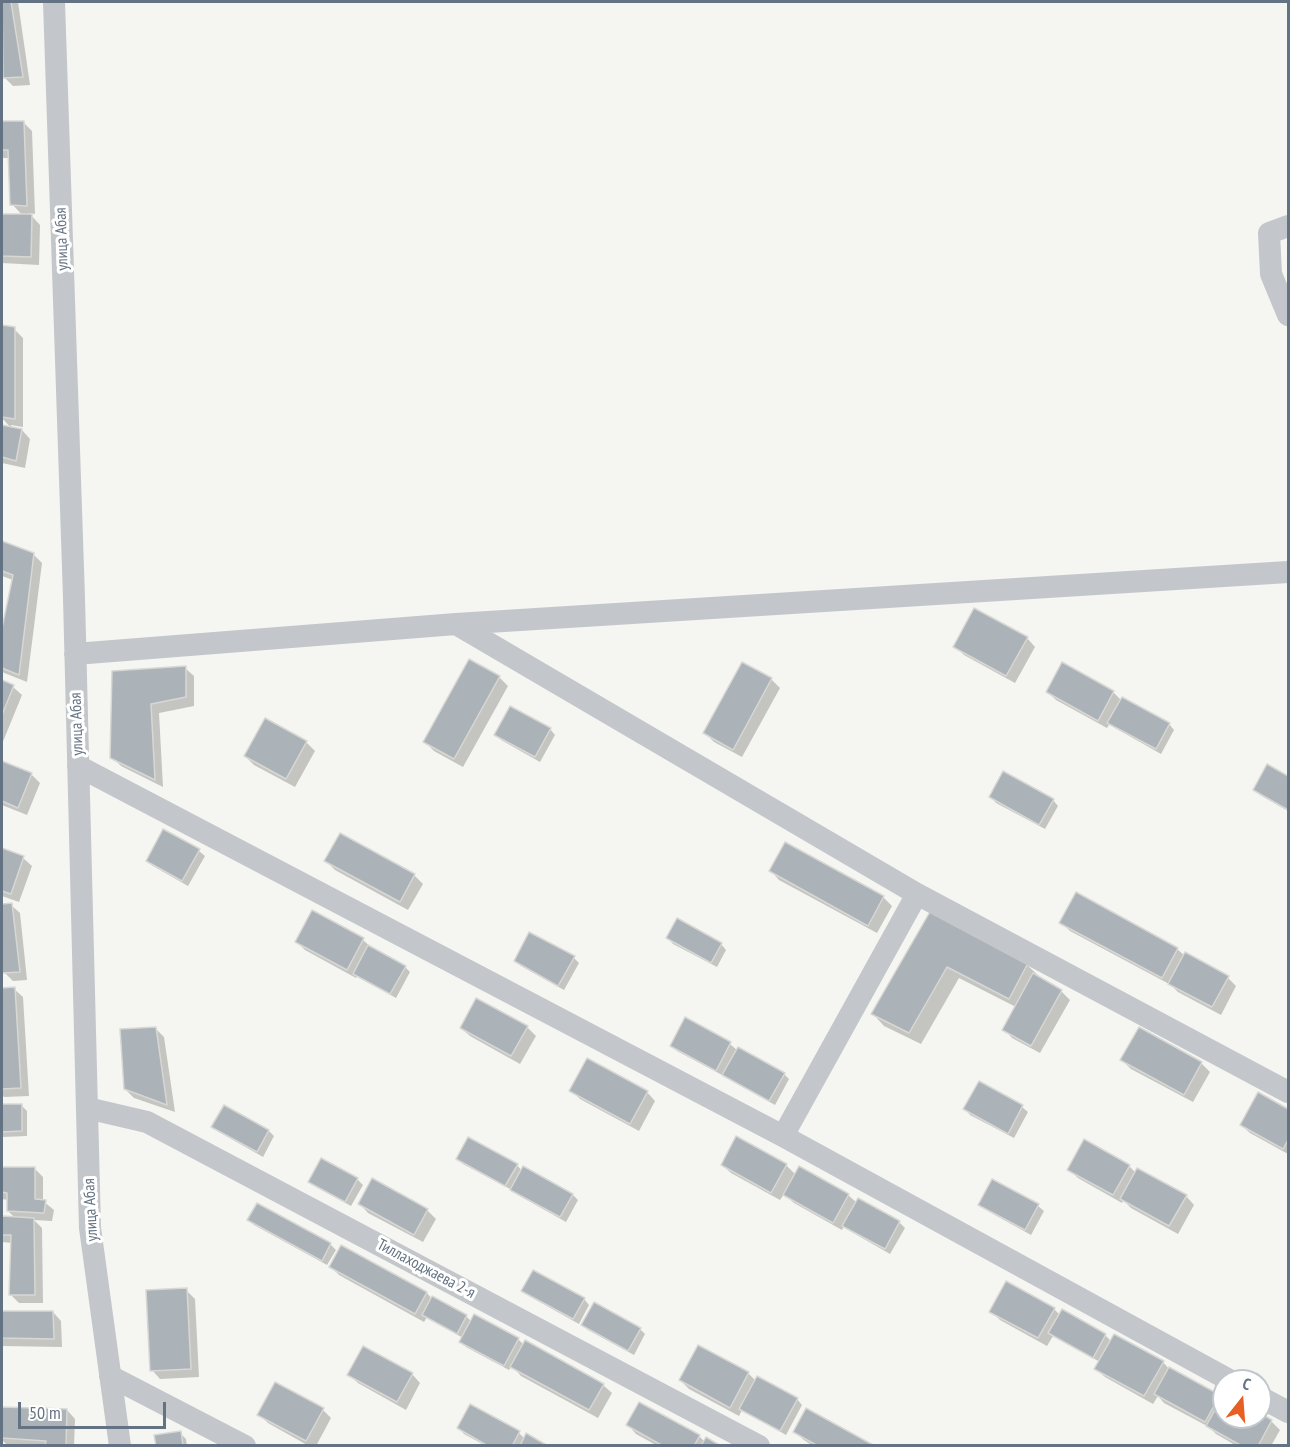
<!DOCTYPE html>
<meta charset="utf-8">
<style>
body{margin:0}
#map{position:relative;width:1290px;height:1447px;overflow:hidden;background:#f5f6f2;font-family:"PT Sans Narrow",sans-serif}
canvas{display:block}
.frame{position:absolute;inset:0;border:3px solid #647383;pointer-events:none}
.north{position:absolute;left:1212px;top:1369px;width:60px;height:60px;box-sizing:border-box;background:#fff;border:2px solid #c1c7cd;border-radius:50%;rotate:17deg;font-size:16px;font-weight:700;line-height:24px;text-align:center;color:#647383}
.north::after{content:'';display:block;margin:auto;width:21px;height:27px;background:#e56022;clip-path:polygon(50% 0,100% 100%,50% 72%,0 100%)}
.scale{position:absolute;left:18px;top:1402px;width:148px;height:27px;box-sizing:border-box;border:3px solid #647383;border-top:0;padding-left:8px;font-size:18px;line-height:21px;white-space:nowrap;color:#647383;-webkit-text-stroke:4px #fff;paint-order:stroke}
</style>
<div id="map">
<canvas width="1290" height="1447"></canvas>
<div class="frame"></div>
<div class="north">С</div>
<div class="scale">50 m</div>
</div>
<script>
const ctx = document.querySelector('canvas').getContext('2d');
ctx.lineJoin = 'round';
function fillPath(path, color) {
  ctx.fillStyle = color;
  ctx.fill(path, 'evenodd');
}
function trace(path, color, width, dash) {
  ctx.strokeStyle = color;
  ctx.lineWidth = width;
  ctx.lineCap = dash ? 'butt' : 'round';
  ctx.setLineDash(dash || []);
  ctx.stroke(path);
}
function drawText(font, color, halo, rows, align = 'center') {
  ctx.font = font + ' "PT Sans Narrow",sans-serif';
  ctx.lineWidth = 6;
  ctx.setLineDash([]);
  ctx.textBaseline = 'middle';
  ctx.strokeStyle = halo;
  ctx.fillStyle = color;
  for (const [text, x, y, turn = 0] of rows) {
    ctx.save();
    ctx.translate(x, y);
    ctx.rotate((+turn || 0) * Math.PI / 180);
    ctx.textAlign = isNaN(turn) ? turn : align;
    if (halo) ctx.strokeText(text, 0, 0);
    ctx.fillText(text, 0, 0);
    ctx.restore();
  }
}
fillPath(new Path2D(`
 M2,2h16l12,83 -17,1 -9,-9 -2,-18z
 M2,122h21l9,9 3,83 -6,-1 11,12 -1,40 -37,-2v-48l21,1 -11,-12 -2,-46h-8z
 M2,326l12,3 9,9v89l-12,-2v3l-9,-10z
 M2,426l20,4 8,9 -5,29 -23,-5z
 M2,543l31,11 9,9 -15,119 -25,-10v-37l11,-55 -11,-4z
 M1027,638l8,9 -20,36 -51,-28 -9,-9z
 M743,664l28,15 9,9 -38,69 -28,-15 -9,-9z
 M1063,665l50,27 8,8 48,24 5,6 -13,24 -46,-26 -5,-5 -3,5 -51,-28 -8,-8z
 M185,668l9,8v30l-35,7 4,74 -42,-21 -9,-9 2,-84z
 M499,677l9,9 -45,81 -29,-16 -9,-9z
 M2,682l11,5 9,8 -20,49z
 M265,720l41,22 9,9 -20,36 -41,-22 -9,-9z
 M550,729l5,6 -15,27 -39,-22 -5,-5z
 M2,762l29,12 9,9 -13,32 -25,-10z
 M1267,766l21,12v33l-28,-16 -6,-5z
 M991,797l62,3 5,6 -13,23 -49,-26z
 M164,831l35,20 6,5 -17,30 -35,-20 -5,-5z
 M786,844l98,54 8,8 -15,27 -98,-53 -8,-9z
 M2,850l21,8 9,8 -13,36 -17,-6z
 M326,861l88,14 9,9 -15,26 -73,-40z
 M11,905l9,8 7,67 -14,1 -9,-9 -2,-17v-49z
 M313,912l50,28 9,8 33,19 5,5 -14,26 -39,-22 -1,2 -51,-28 -8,-8z
 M931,912l96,53 12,11 -1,2 23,13 9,9 -30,53 -28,-15 -8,-9 12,-22 -57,-29 -38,66 -37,-18 -11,-12z
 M1061,922l116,27 8,7 43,22 8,8 -15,29 -43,-23 -7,-7 -101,-54z
 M668,938l53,6 5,6 -9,17 -44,-23z
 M574,958l5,5 -15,27 -43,-24 -6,-5z
 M14,989l9,8 6,99 -25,1 -2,-2v-105z
 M686,1019l44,25 8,7 46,23 5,5 -14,26 -45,-25 -7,-7 -1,2 -45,-24 -6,-6z
 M527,1027l9,9 -16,28 -50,-28 -9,-8z
 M156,1029l8,8 11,75 -41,-14 -9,-9z
 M1122,1060l79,3 9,9 -17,30 -62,-33z
 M979,1083l43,24 6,5 -14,26 -44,-23 -5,-6z
 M571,1090l76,2 8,9 -16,30 -59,-32z
 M1258,1094l30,16v44l-38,-21 -9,-8z
 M2,1105h19l6,6v25l-25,1z
 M213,1127l56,4 5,5 -11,21 -44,-25z
 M457,1159l60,6 5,6 2,-3 49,27 5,5 -12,22 -48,-27 -6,-5 -49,-26z
 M722,1165h64l10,10 52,20 9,8 42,19 6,6 -15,26 -40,-23 -6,-5 -2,4 -48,-27 -10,-9 -4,6 -49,-27z
 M1129,1166l7,7 50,23 8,9 -16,29 -47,-26 -8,-8 -1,3 -44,-25 -9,-8z
 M2,1168l33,1 8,8v24l11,9 -2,11 -18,-1 8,8 1,75h-24l-9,-9 2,-51 -10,-1v-24l14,1 -8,-8v-11l-6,-1z
 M357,1179l6,6 -12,21 -35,-19 -6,-5z
 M372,1180l55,30 9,9 -13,23 -55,-29 -8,-9z
 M993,1181l45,25 6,5 -13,24 -45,-25 -6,-6z
 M249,1220l81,24 6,6 -9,15 -73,-40z
 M341,1247l86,46 5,6 34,17 6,6 46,17 6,6 79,40 9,8 -14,25 -77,-42 -9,-10 -3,4 -43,-23 -5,-6 2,-3 -36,-21 -3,5 -85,-47 -8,-8z
 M186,1290l9,9 4,78 -39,2 -8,-9z
 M523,1291l61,8 5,6 -10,19 -50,-28z
 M1054,1309l6,6 45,20 6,6 52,21 6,7 53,30 2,-3v21h36v-2l11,6 9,9 -9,16h-34l-21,-12 -7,-7 -45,-24 -6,-7 -5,8 -48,-27 -9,-8 4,-7 -47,-26 -6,10 -47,-26 -9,-9z
 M53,1312l8,9 1,26 -60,-1v-33z
 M583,1325l57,4 5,5 -11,21 -46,-25z
 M699,1347l50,27 7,7 41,18 5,6 -16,30 -44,-25 -3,6 -50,-27 -9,-9z
 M412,1374l8,9 -14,27 -48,-27 -9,-8z
 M471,1406l48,27 6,6 20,7h-59l-22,-12 -5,-6z
 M2,1408l65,2 8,9 -1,27 -67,-1 -5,-5z
 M323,1410l8,8 -15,28h-7l-41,-23 -9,-9z
 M628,1425l71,11 6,6 13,4h-60l-22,-12z
 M795,1432l77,14h-59l-9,-6z
 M180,1433l6,6 1,7h-30z`), '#0003');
const building = new Path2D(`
 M2,2h9l12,75 -20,1z
 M2,121h22l3,85 -17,-1 -2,-55h-6z
 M2,214h30l-1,43 -29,-1z
 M2,325l13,2v92l-13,-2z
 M2,425l20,4 -6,32 -14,-4z
 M2,541l32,12 -15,122 -17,-7v-40l11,-53 -11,-4z
 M974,608l54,29 -22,39 -53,-29z
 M469,659l31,17 -46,83 -31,-17z
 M742,662l30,16 -39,72 -30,-17z
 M1062,662l52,29 -16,30 -52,-29z
 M186,666v31l-35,7 4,76 -45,-22 2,-87z
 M2,680l12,5 -12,30z
 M1122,697l48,26 -14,26 -49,-26z
 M510,706l41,22 -16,29 -41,-22z
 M265,718l42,23 -21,38 -42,-23z
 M2,761l30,12 -14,35 -16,-7z
 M1267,764l21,12v34l-35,-20z
 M1003,771l51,28 -15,26 -50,-28z
 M163,829l37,20 -18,32 -36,-20z
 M340,833l75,41 -15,28 -76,-41z
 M785,842l99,54 -16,30 -99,-55z
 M2,848l22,8 -13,38 -9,-3z
 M1076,892l102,56 -16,30 -103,-55z
 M12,903l8,69 -18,1v-69z
 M312,910l52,28 -17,32 -52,-28z
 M931,910l97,53 -19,36 -62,-32 -38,66 -38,-19z
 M677,918l45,25 -11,20 -45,-25z
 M529,932l46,24 -17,30 -44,-25z
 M368,945l38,21 -16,28 -37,-20z
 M1185,952l44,24 -17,31 -44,-23z
 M1033,973l29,17 -31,56 -29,-16z
 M15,987l6,101 -19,1v-101z
 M476,998l52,28 -17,30 -51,-28z
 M685,1017l46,25 -15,29 -46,-25z
 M156,1027l11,78 -43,-16 -4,-60z
 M1139,1027l63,35 -18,33 -64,-35z
 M738,1047l47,26 -16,28 -47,-26z
 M587,1058l61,33 -18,33 -61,-33z
 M979,1081l44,24 -15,29 -45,-25z
 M1258,1092l30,17v31l-5,9 -43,-24z
 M2,1104h20v27l-20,1z
 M224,1105l45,25 -12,22 -46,-25z
 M736,1136l51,28 -16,29 -50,-28z
 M468,1137l50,27 -13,22 -49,-27z
 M1084,1139l46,26 -17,30 -46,-25z
 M321,1158l37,20 -13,24 -37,-20z
 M523,1166l50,28 -13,23 -50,-27z
 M799,1166l50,28 -16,29 -50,-28z
 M2,1167h33v32l11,1 -2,13 -37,-2v-18l-5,-1z
 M1137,1168l50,27 -18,31 -49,-27z
 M372,1178l56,31 -14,26 -56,-31z
 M992,1179l47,25 -14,26 -47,-25z
 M858,1198l42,23 -15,28 -43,-23z
 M257,1203l74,40 -9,18 -75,-41z
 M2,1216l32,2 1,77h-26l2,-60h-9z
 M341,1245l86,47 -12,22 -86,-47z
 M533,1270l52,28 -12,21 -52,-28z
 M1006,1281l49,27 -17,30 -49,-26z
 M187,1288l4,81 -41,2 -4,-81z
 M432,1296l35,19 -10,19 -35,-19z
 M594,1302l47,26 -13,23 -47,-26z
 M1062,1309l44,25 -13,24 -45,-25z
 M2,1311h51l1,28 -52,-1z
 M474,1314l45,24 -15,28 -45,-24z
 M1114,1334l50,27 -20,35 -50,-27z
 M525,1340l79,44 -15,26 -79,-43z
 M698,1345l51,27 -19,36 -51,-28z
 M363,1346l50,27 -16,29 -50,-27z
 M1169,1367l51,28 -15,27 -51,-28z
 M757,1376l41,22 -18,33 -41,-22z
 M275,1382l49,26 -18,33 -49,-26z
 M1224,1394v23h36v-4l12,7 -14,26h-16l-36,-20z
 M639,1402l61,33 -6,11h-31l-37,-21z
 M470,1404l50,27 -8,15h-24l-31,-18z
 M2,1407l65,2 -1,37h-21l1,-5 -44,-3z
 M806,1408l69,38h-57l-25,-14z
 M181,1431l2,15h-27l-2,-11z
 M526,1433l22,13h-28z
 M706,1437l15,9h-20z`);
fillPath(building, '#abb2b8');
trace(building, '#d7d7d4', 1.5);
trace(new Path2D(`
 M54,2l20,596 16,630 30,218
 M1288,226l-19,7 2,41 17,41
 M456,624l461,270 371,198
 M75,654l381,-30 832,-52
 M78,766l705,370 448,245
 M87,1108l60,14 612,324
 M783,1136l134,-242
 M110,1376l135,70
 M1260,1397l28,15`), '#c3c6ca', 22);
drawText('16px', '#647383', '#fff', [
 ["улица Абая",62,239,-92],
 ["улица Абая",77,724,-92],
 ["улица Абая",91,1210,-93],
 ["Тиллаходжаева 2-я",426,1269,28]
]);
</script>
